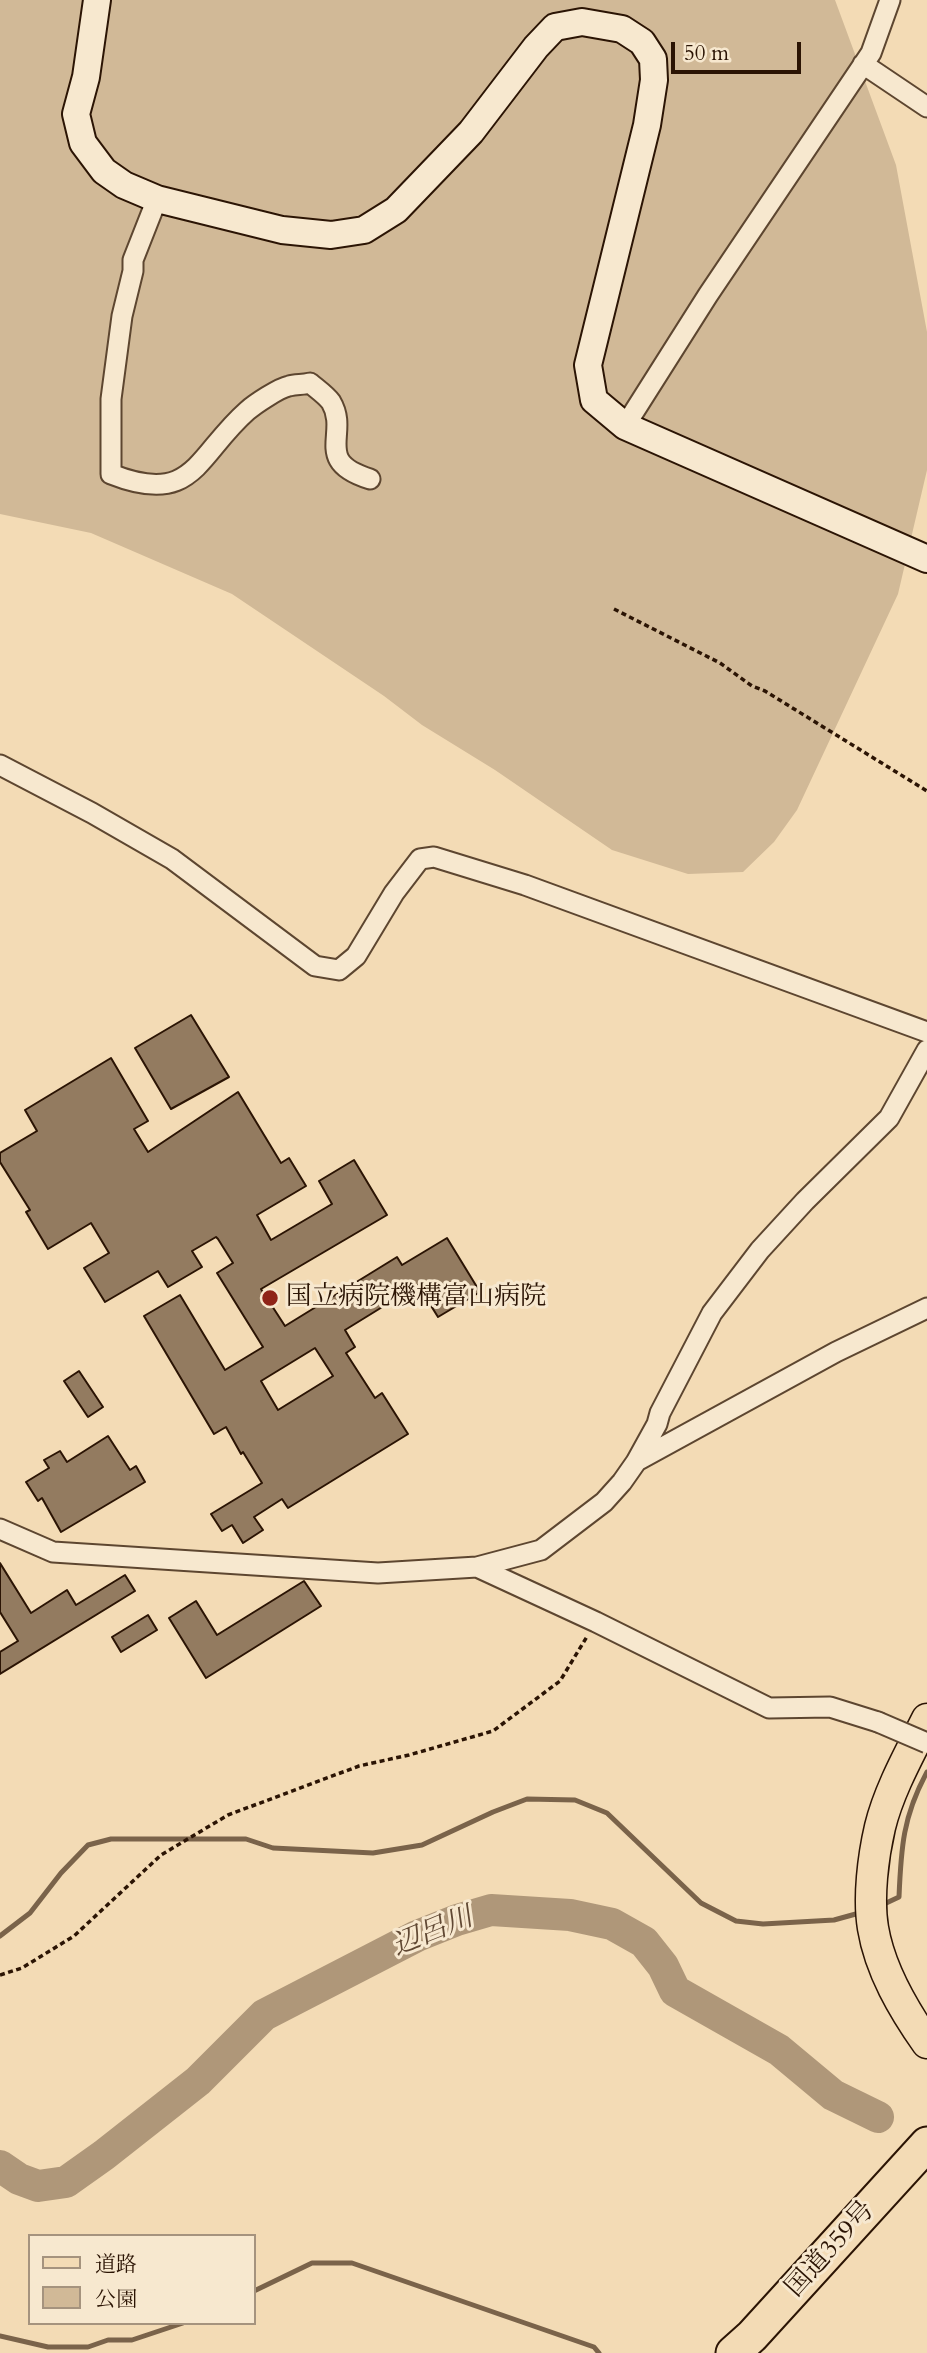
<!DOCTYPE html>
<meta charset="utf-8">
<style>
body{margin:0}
#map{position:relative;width:927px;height:2353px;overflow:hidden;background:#f3dbb5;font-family:Cardo,"Noto Serif JP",serif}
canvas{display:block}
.legend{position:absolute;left:28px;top:2234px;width:228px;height:91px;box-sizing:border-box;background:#f7e8cf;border:2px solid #a5937e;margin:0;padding:9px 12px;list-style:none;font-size:21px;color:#2b1404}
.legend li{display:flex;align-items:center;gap:14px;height:35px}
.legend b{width:35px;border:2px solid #a5937e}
.scale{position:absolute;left:671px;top:42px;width:130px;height:32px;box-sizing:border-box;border:4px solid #2b1404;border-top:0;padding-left:9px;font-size:21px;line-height:24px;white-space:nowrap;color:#2b1404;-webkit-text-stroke:5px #f7e8cf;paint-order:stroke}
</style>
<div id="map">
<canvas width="927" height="2353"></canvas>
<ul class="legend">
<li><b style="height:9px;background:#f3dbb5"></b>道路</li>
<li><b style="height:19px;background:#d1b997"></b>公園</li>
</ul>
<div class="scale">50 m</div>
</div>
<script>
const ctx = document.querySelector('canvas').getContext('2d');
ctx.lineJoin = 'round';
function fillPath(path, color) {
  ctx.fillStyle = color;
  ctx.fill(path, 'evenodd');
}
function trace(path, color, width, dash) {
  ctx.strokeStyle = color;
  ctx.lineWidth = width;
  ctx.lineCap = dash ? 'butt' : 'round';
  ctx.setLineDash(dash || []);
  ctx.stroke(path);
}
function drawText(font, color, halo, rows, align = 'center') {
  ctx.font = font + ' Cardo,"Noto Serif JP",serif';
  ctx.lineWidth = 6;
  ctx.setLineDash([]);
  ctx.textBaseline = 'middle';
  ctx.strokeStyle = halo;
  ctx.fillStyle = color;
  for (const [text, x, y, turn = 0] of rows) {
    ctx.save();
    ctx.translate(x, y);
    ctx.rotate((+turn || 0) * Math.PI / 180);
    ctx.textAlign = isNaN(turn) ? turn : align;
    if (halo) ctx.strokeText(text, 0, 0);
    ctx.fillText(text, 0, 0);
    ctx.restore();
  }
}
fillPath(new Path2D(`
 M0,0h835l61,165 31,167v138l-29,124 -101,216 -23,32 -31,30 -55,2 -76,-24 -117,-80 -73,-45 -38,-29 -152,-102 -141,-61 -91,-19z`), '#d1b997');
trace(new Path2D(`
 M882,1905l17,-8c2,-49 4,-81 28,-125
 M0,1936l30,-23 31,-40 27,-28 23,-6h135l27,9 100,5 49,-8 71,-33 34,-13 48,1 32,13 94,90 35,18 27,3 71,-4 29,-8
 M254,2291l58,-28h40l242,84 5,6
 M0,2336l48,11h40l20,-7h24l51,-17`), '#7a634a', 5);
trace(new Path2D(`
 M0,2166l19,13 19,7 28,-4 38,-27 94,-74 66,-66 153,-79 40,-16 34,-10 79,5 42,9 32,18 19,24 12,25 104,59 54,45 45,22`), '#af9779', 32);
const building = new Path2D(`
 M191,1015l38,62 -58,32 -36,-61z
 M111,1058l37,63 -14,8 14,23 90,-60 43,71 8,-5 17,28 -49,29 14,25 61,-36 -13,-23 35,-21 33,55 -126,74 24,37 112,-69 5,8 45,-27 33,54 -42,25 -20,-32 -73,45 10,17 -9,6 29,45 7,-5 26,41 -120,74 -6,-9 -28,18 9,13 -20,13 -11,-18 -10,6 -11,-17 51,-31 -19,-31 -2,2 -15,-27 -12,7 -70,-118 36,-21 45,75 38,-23 -46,-74 16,-10 -15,-24 -2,-2 -24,14 10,16 -34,20 -10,-16 -53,31 -21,-34 25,-15 -18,-30 -43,26 -22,-37 4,-2 -30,-48v-9l37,-22 -12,-21zM315,1348l18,28 -55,34 -17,-29z
 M79,1371l24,36 -15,10 -24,-36z
 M108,1436l22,34 6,-4 9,16 -84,50 -19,-34 -4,3 -12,-19 23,-14 -5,-8 16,-9 7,11z
 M0,1563l31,50 36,-23 9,15 49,-30 10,16 -135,83v-22l18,-11 -18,-29z
 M304,1581l17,25 -115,72 -37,-60 27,-17 21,34z
 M148,1615l9,15 -36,22 -9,-15z`);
fillPath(building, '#937b60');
trace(building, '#2b1404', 2);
const street = new Path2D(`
 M863,64l64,43
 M157,199l-24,61v11l-11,45 -11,83v75c83,33 85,-18 136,-63 8,-7 32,-23 42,-25 7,-2 14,-1 21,-3 7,6 16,12 21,19 19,32 -19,59 39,77
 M625,426l83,-131 163,-242 19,-53
 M0,765l92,48 80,46 143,107 24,4 17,-14 38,-63 26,-34 14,-2 91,28 402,147
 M637,1461l199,-109 91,-44
 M0,1529l53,23 325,21 99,-6 64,-17 63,-48 18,-20 14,-20 21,-38 3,-11 52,-100 48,-63 45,-49 84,-83 38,-68
 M477,1567l119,55 173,86 61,-1 48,15`);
const secondary = new Path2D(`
 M97,0l-11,77 -10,37 7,29 21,28 20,14 33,14 125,31 49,5 33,-5 32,-20 75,-78 65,-85 19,-20 27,-5 40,7 20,13 11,17 1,21 -7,45 -59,240 6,35 31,26 302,133`);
const primary = new Path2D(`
 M927,1719c-17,34 -38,71 -47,108 -7,30 -12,71 -7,101 7,42 30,81 54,115`);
const highway = new Path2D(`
 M733,2353l19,-17 175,-192`);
trace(street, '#5d4630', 23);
trace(secondary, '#2b1404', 30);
trace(primary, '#2b1404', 33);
trace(highway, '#2b1404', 37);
trace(new Path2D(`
 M614,609l106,54 32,23 13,5 162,100
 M0,1975l22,-7 52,-32 87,-81 67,-40 131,-49 50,-11 84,-24 67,-50 28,-46`), '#2b1404', 3.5, [5, 3.5]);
trace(street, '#f7e8cf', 19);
trace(secondary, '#f7e8cf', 26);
trace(primary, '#f3dbb5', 30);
trace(highway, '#f3dbb5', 33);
const streetBridge = new Path2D(`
 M878,1722l49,21`);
trace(streetBridge, '#5d4630', 23, []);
trace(streetBridge, '#f7e8cf', 19);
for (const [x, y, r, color] of [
 [270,1298,9,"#8f2418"]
]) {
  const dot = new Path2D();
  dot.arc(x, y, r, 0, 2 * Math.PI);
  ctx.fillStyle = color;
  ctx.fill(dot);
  trace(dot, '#f7e8cf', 2.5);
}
drawText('26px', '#2b1404', '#f7e8cf', [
 ["国立病院機構富山病院",286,1298]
], 'left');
drawText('26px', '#2b1404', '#f7e8cf', [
 ["国道359号",831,2250,-48]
]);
drawText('italic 28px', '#604833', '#f7e8cf', [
 ["辺呂川",433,1933,-22]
]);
</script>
